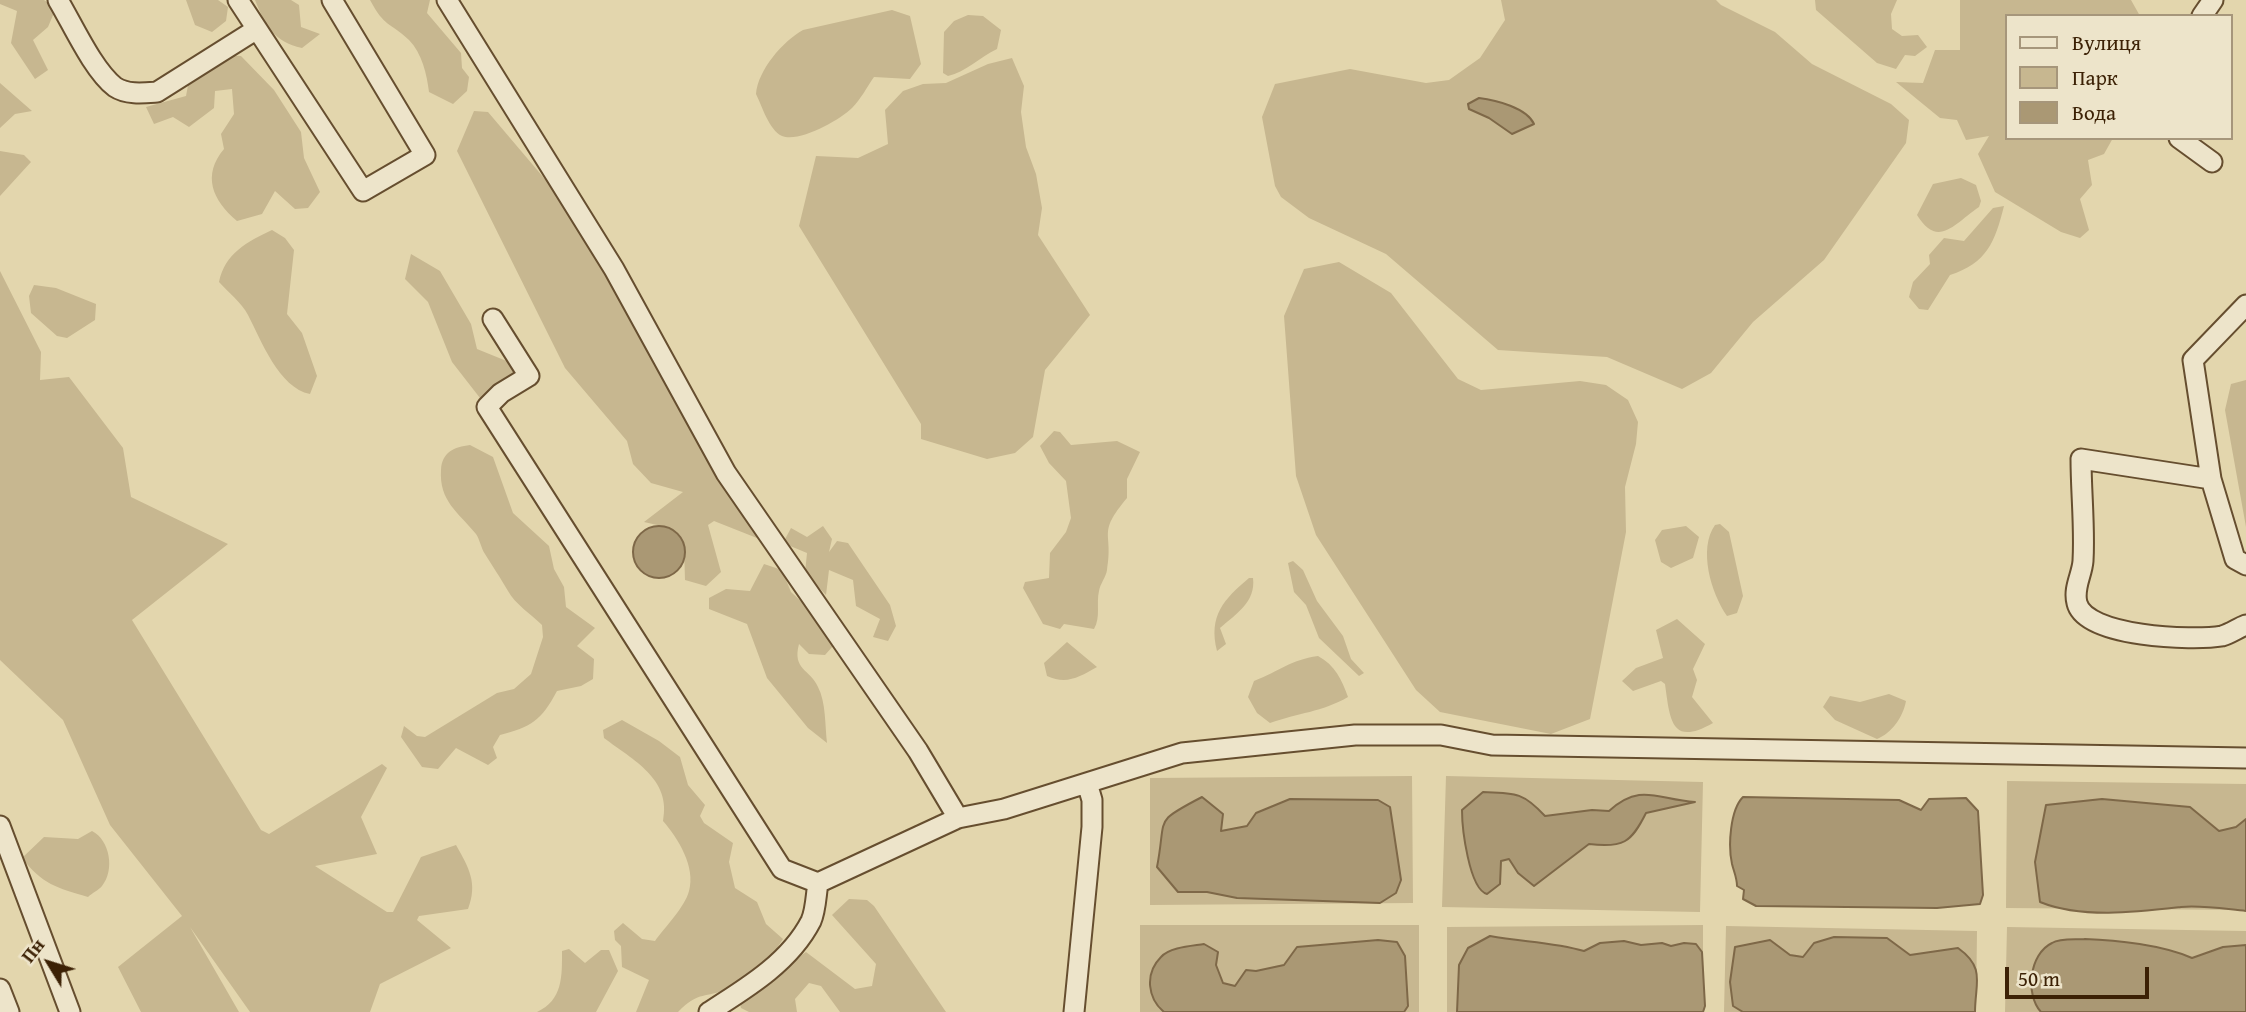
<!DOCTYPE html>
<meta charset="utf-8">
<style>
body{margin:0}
#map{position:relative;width:2246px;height:1012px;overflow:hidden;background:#e3d6ad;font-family:"Gentium Book Plus",serif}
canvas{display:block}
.legend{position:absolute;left:2005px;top:14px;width:228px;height:126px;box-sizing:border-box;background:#ede4ca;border:2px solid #a6967b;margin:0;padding:9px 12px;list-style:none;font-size:21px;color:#3c2105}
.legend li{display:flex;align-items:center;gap:14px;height:35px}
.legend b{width:35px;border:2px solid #a6967b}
.north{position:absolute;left:14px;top:928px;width:70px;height:70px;-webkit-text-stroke:5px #ede4ca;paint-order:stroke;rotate:308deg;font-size:19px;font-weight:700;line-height:28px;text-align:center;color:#3c2105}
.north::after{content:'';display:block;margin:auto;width:24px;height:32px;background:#3c2105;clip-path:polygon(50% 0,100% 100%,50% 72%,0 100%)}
.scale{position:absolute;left:2005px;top:967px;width:144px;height:32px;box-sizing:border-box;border:4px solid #3c2105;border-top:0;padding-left:9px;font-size:21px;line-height:24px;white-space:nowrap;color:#3c2105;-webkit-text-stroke:5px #ede4ca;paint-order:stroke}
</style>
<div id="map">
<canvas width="2246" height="1012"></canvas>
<ul class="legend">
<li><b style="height:9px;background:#ede4ca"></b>Вулиця</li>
<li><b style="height:19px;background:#c7b790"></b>Парк</li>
<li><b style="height:19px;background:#aa9874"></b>Вода</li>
</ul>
<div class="north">Пн</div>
<div class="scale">50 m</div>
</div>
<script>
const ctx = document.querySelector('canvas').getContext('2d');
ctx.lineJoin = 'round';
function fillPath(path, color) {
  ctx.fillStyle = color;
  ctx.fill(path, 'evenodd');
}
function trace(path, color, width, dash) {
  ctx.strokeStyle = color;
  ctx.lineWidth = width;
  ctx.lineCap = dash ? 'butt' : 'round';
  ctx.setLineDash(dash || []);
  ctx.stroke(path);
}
fillPath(new Path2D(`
 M0,0h44l12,8 -8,19 -15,13 15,30 -13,9 -24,-36 6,-32 -17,-7z
 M186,0h32l10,7 -2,14 -14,11 -17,-7z
 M255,0h36l8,5 2,22 19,7 -18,14c-28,-6 -37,-23 -47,-48z
 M370,0h60l-3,13 34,40 1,15 7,9 -2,14 -14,13 -24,-12c-2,-17 -7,-39 -20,-52 -20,-19 -24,-12 -39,-40z
 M1501,0h215l5,5 54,27 37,32 79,40 18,16 -3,23 -82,117 -71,62 -42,51 -29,16 -75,-32 -109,-7 -112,-96 -77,-36 -28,-21 -6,-11 -13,-69 13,-33 75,-15 76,14 23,-3 31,-22 25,-38z
 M1815,0h82l-6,14 1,15 10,7 16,-1 9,12 -12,9 -10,-1 -9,14 -19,-6 -61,-53z
 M1960,0h171l9,16h-134v122h107l-9,16 -16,6 4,25 -12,14 9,31 -9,8 -19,-6 -66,-40 -17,-38 11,-18 -23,4 -9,-20 -17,-2 -44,-36 27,1 12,-33h25z
 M892,10l18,6 11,48 -11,15 -36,-2c-7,10 -13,22 -22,31 -12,12 -53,35 -70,28 -13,-6 -20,-30 -26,-42 2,-24 27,-53 47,-64z
 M968,15l15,1 18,14 -4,19c-17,8 -31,23 -49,27l-5,-3 1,-41 10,-11z
 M221,55l20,1 33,34 27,42 3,26 16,34 -12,16 -13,1 -20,-18 -13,23 -25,7c-25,-21 -35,-46 -13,-72l-3,-15 13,-20 -2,-25 -17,2 -1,17 -25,19 -16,-10 -19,7 -8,-17 40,-11 4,-21z
 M1012,58l12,28 -3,26 5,35 10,27 6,34 -4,27 52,80 -45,55 -12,67 -18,16 -28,6 -66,-20v-15l-122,-198 17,-70 42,2 30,-14 -3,-34 18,-19 20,-7 23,-1 42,-19z
 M0,83l32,28 -17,3 -15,14z
 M474,111l14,1 106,125 168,303 -48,-19 -6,4 13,47 -15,14 -21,-6 -1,-34 -18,-19 -22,-5 39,-30 -32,-9 -18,-19 -6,-23 -62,-73 -108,-217z
 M0,151l24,4 7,7 -31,34z
 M1961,178l15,7 5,16 -2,6c-25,17 -41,42 -62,8l16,-31z
 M2004,206c-9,36 -17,57 -54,69l-22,35 -9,-1 -10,-12 4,-15 17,-18 -1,-9 15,-17 20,3 29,-33z
 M272,230l13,8 9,12 -7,64 15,19 15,43 -7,18c-31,-6 -49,-54 -62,-79 -6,-12 -20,-23 -29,-33 6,-29 28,-40 53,-52z
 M411,254l29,17 31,53 6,25 32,13 10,12 -32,25 -7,-1 -28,-36 -24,-60 -23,-23z
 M1339,262l52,31 67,86 23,11 99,-9 26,4 22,15 10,22 -2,22 -11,43 1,45 -36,187 -39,15 -111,-22 -24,-22 -100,-155 -20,-59 -12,-160 20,-47z
 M0,271l41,81 -1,28 29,-3 54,71 8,49 97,47 -96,76 129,210 8,4 113,-70 5,4 -26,49 16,37 -62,12 72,46h6l28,-55 35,-12c13,23 22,38 12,64l-49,7 -2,4 34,28 -71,36 -10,28h-120l-60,-85 49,85h-98l-23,-45 64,-51 -72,-91 -47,-105 -63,-60z
 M34,285l22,3 40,16 -1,16 -28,18 -10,-2 -26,-23 -2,-17z
 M2246,380v147l-21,-117 6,-26z
 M1054,431l6,1 11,13 46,-4 23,11 -13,27v19c-31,37 -13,33 -20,72 -1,7 -7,14 -8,21 -3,13 2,26 -5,38l-30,-5 -4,5 -17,-5 -20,-36 2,-6 24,-4 1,-25 16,-21 5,-14 -5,-37 -17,-18 -9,-17z
 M470,445l23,12 20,56 36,33 5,23 10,18 2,20 29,21 -18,18 17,13 -1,20 -12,7 -24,5c-16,30 -26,36 -57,44l-7,12 4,11 -9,7 -32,-17 -18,21 -16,-2 -21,-30 3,-11 13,10 8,1 72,-44 17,-4 17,-15 12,-37 -1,-12c-10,-10 -27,-21 -34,-34 -8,-14 -15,-24 -23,-37 -4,-6 -5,-14 -9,-20 -18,-22 -37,-33 -35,-64 1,-18 13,-23 29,-25z
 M1720,524l9,8 14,64 -6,17 -10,3c-16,-23 -29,-67 -12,-91z
 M823,526l9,13 -3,13 8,-11 11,2 42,62 6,21 -8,15 -15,-4 7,-18 -24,-13 -3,-26 -24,-10 -3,25 -21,-22 2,-20 -24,-10 8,-15 16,9z
 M1686,526l13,11 -6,21 -22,10 -10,-6 -6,-22 7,-10z
 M1293,561l10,9 14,31 26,35 8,23 13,14 -5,3 -40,-38 -13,-33 -12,-13 -6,-29z
 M764,564l18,6 9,22 43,40 -1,14 -8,9 -16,-1 -10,-10c-7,26 11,25 19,43 8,15 7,39 9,56l-19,-15 -41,-50 -20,-54 -38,-15v-11l17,-9 24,2z
 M1249,578h4c3,24 -17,36 -33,50l6,16 -9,7c-9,-35 7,-52 32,-73z
 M1677,619l28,25 -12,25 4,11 -5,17 21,26c-42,24 -43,-3 -48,-39l-4,-3 -28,10 -11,-10 14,-13 27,-10 -7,-28z
 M1067,642l30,25c-18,10 -30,18 -50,9l-3,-13z
 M1318,656c17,9 24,24 30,41 -26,15 -50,16 -78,26l-13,-10 -9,-16 6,-16c26,-10 36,-21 64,-25z
 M1889,694l17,7c-3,16 -14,32 -29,38l-42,-19 -12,-13 7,-11 30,6z
 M622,720l37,21 21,16 8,28 17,20 -5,11 4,7 29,20 -4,19 6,26 22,14 9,22 17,15 -6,9 2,4c-17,14 -32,27 -51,36 -24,12 -27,1 -50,24h-42l13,-32 -27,-13 -1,-21 -6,-6 -1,-9 9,-8 19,16 13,2c10,-14 30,-34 34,-50 7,-24 -11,-53 -26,-70 9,-42 -30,-61 -59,-83l-1,-8z
 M1412,776l1,127 -263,2v-127z
 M1446,776l257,6 -3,130 -258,-5z
 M2007,781l239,3v126l-240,-2z
 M92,831c18,9 23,39 10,55 -3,4 -10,7 -14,11 -31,-9 -46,-13 -66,-39l22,-21 34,2z
 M849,899l18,1 7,6 72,106h-106l-19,-26 -12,-3 -14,16 2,13h-48l-8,-4 -2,-8 67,-48 49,37 17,-3 4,-22 -44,-49z
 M1140,925h279v87h-279z
 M1703,925v87h-256v-85z
 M1726,926l251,5 -1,81h-252z
 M2007,927l239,4v81h-241z
 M569,949l16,14 16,-13h8l9,21 -22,41h-59c26,-12 25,-36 25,-61z`), '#c7b790');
const water = new Path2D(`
 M1479,98c17,2 48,10 55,26l-22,10 -23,-16 -20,-9 -1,-5z
 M633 552a26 26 0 1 1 52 0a26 26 0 1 1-52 0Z
 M1483,792c32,1 40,0 62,24l47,-6 17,1c32,-29 49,-11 86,-9l-49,11c-15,30 -23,35 -57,31l-55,42 -16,-13 -9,-14 -8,2 -1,23 -13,10c-18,-5 -25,-66 -25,-84z
 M1202,797l21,17 -2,17 26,-5 9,-13 34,-14 88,1 12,7 11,73 -5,13 -16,10 -143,-5 -30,-6h-29l-21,-25c10,-51 -5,-44 45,-70z
 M1743,797l156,3 22,10 8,-11 37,-1 12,13 5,84 -3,9 -43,4 -181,-2 -13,-7 1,-9 -7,-4c0,-8 -3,-14 -5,-22 -4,-18 -2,-54 11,-67z
 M2102,799l88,8 29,24 17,-4 10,-8v92c-21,-2 -44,-6 -65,-4 -43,5 -99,12 -141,-5l-5,-40 11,-57z
 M1490,936c32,6 63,6 94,15l16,-8 24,-2 17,4 21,-2 9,3 13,-3 12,1 6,8 3,54 -2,6h-246l2,-47 9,-17z
 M1834,937l53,1 23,17 48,-7c28,20 17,35 17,64h-232l-10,-6 -3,-24 5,-35 35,-7 20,15 13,2 11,-14z
 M2085,939c32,1 78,6 107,19l31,-11 23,-2v67h-205c-16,-17 -12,-58 11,-69 8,-5 24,-3 33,-4z
 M1378,940l19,2 8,14 3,50 -4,6h-240c-16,-13 -20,-38 -3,-55 9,-10 31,-11 43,-13l14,8 -2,13 7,18 12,3 11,-16 10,1 28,-6 13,-18z`);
fillPath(water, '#aa9874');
trace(water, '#7e6848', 2);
const minor = new Path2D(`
 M58,0c15,25 35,70 57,87 12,8 29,6 42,5l100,-63
 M238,0l125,191 62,-36 -93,-155
 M447,0l167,269 112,204 192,278 40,67
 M2202,16l11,-16
 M2179,138l33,24
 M493,319l36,57 -28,17 -14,14 295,462 36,14c-2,11 -2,27 -7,38 -21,41 -64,67 -102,91
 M2211,479l-18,-119 53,-55
 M2246,565l-11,-6 -24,-80 -130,-20c0,33 4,69 2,102 -1,14 -10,27 -6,42 8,34 116,38 145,33 8,-2 16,-8 24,-11
 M0,826l70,186
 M818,883l140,-65 46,-9 178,-56 173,-18h86l51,10 754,13
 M0,989l9,23
 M1074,1012l18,-185v-27l-5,-17`);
trace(minor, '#664e2f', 23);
trace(minor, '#ede4ca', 19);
</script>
